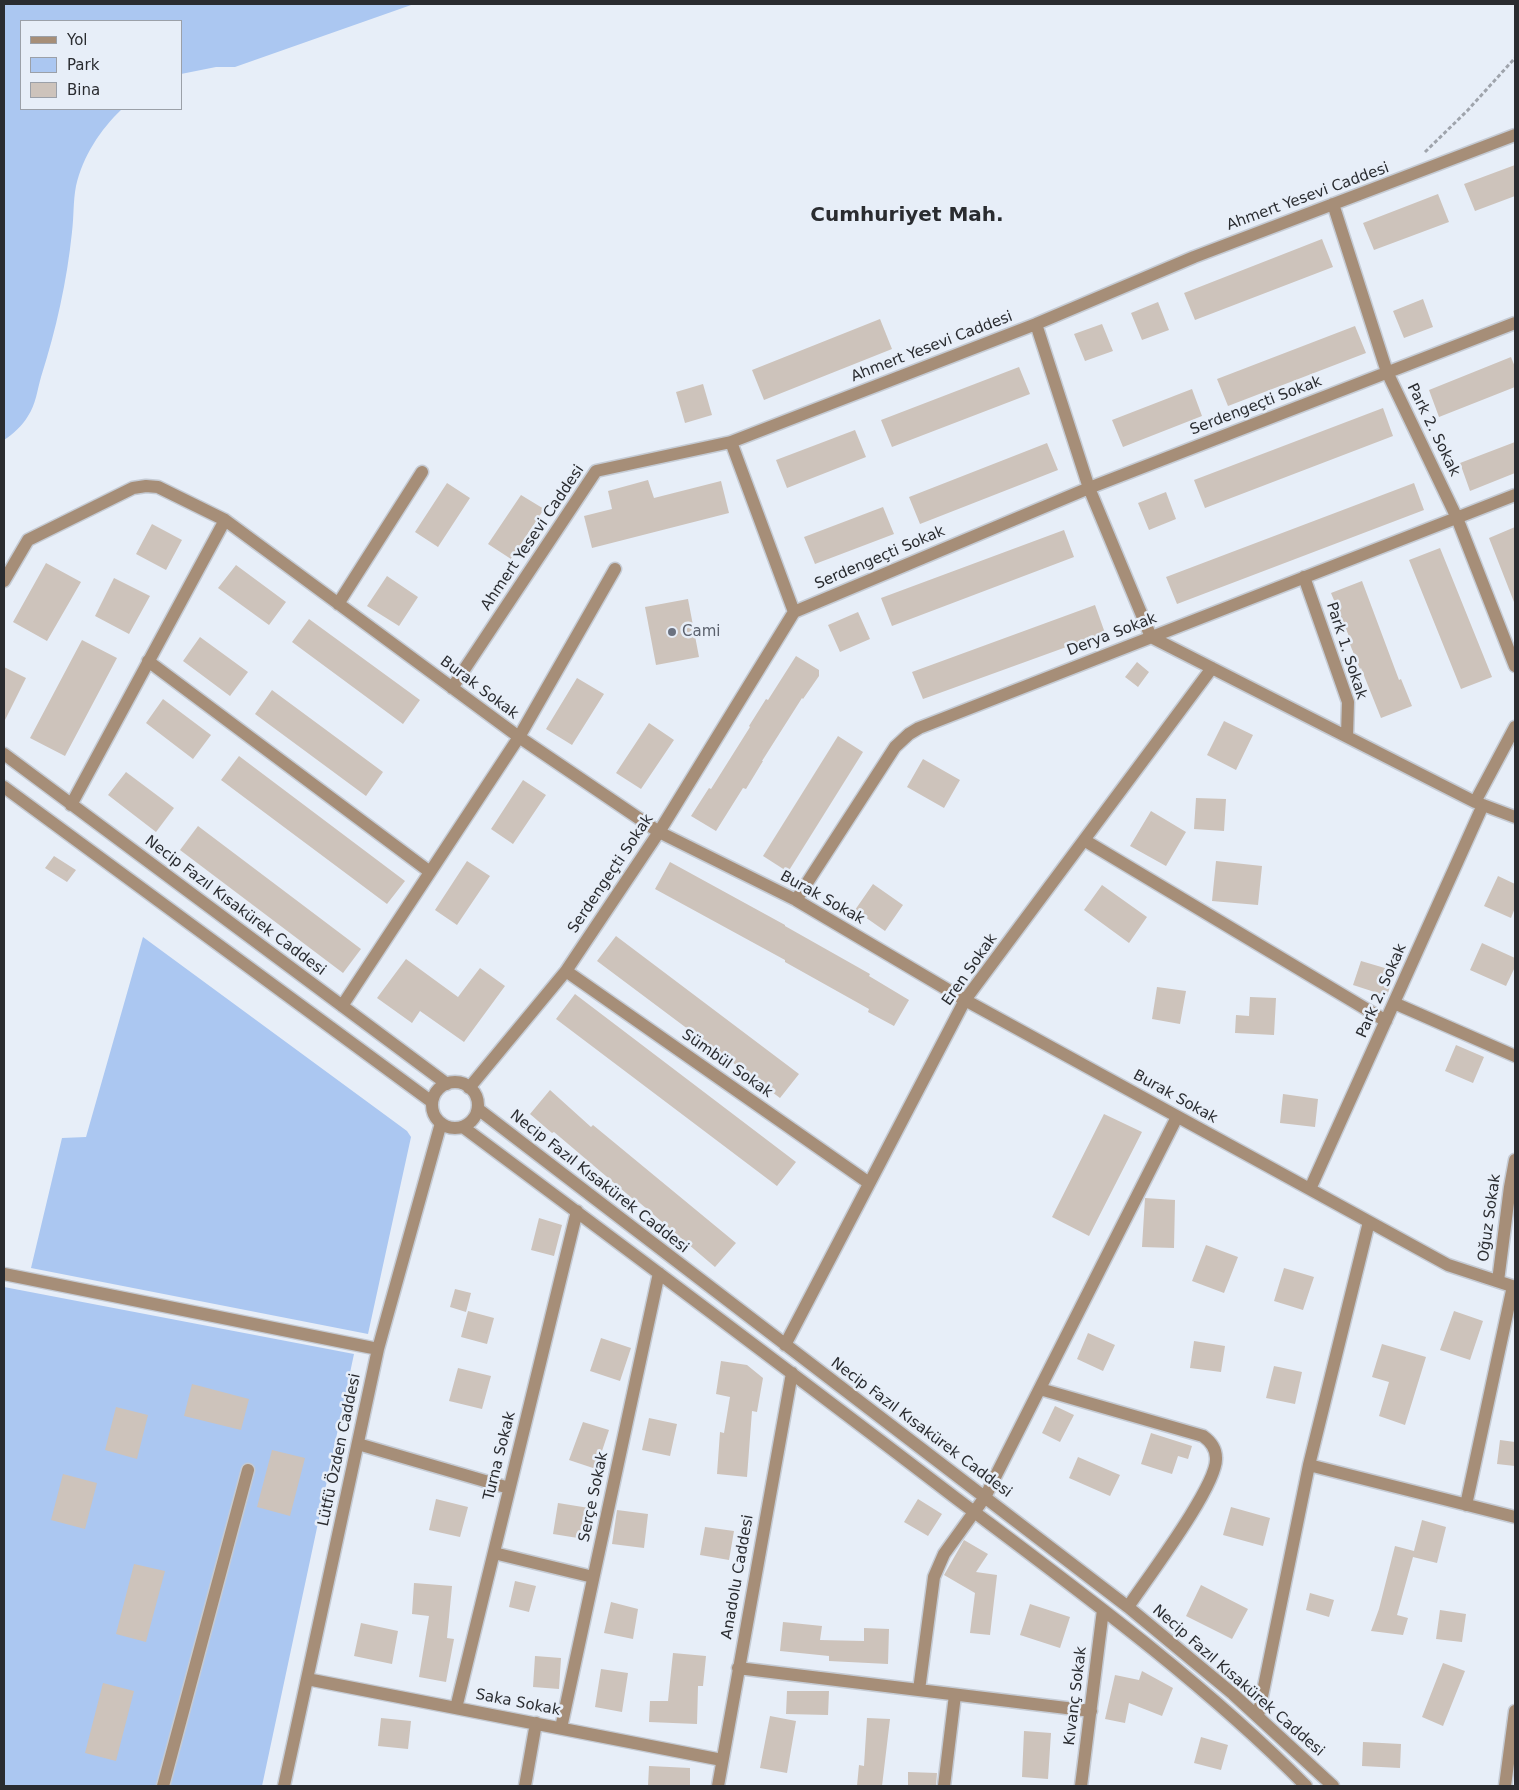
<!DOCTYPE html>
<meta charset="utf-8">
<style>
body{margin:0}
#map{position:relative;width:1519px;height:1790px;overflow:hidden;background:#e7eef8;font-family:"DejaVu Sans",sans-serif}
canvas{display:block}
.frame{position:absolute;inset:0;border:5px solid #2a2c30;pointer-events:none}
.legend{position:absolute;left:20px;top:20px;width:162px;height:90px;box-sizing:border-box;background:#e7eef8;border:1px solid #9ba0a8;margin:0;padding:6px 9px;list-style:none;font-size:15px;color:#2a2c30}
.legend li{display:flex;align-items:center;gap:10px;height:25px}
.legend b{width:25px;border:1px solid #9ba0a8}
</style>
<div id="map">
<canvas width="1519" height="1790"></canvas>
<div class="frame"></div>
<ul class="legend">
<li><b style="height:6px;background:#a68e78"></b>Yol</li>
<li><b style="height:14px;background:#abc7f1"></b>Park</li>
<li><b style="height:14px;background:#cdc3bb"></b>Bina</li>
</ul>
</div>
<script>
const ctx = document.querySelector('canvas').getContext('2d');
ctx.lineJoin = 'round';
function fillPath(path, color) {
  ctx.fillStyle = color;
  ctx.fill(path, 'evenodd');
}
function trace(path, color, width, dash) {
  ctx.strokeStyle = color;
  ctx.lineWidth = width;
  ctx.lineCap = dash ? 'butt' : 'round';
  ctx.setLineDash(dash || []);
  ctx.stroke(path);
}
function drawText(font, color, halo, rows, align = 'center') {
  ctx.font = font + ' "DejaVu Sans",sans-serif';
  ctx.lineWidth = 5;
  ctx.setLineDash([]);
  ctx.textBaseline = 'middle';
  ctx.strokeStyle = halo;
  ctx.fillStyle = color;
  for (const [text, x, y, turn = 0] of rows) {
    ctx.save();
    ctx.translate(x, y);
    ctx.rotate((+turn || 0) * Math.PI / 180);
    ctx.textAlign = isNaN(turn) ? turn : align;
    if (halo) ctx.strokeText(text, 0, 0);
    ctx.fillText(text, 0, 0);
    ctx.restore();
  }
}
fillPath(new Path2D(`
 M4,4h410l-179,63h-19l-35,7v-53h-160v88h101c-22,21 -39,47 -46,77 -3,15 -2,31 -4,46 -5,49 -16,98 -31,145 -4,14 -5,27 -13,39 -6,10 -15,18 -24,24z
 M143,937l264,194 4,6 -43,197 -337,-66 31,-130 24,-1z
 M4,1287l350,67 -92,432h-258z`), '#abc7f1');
fillPath(new Path2D(`
 M1515,165v31l-40,15 -11,-27z
 M1438,194l11,28 -75,28 -11,-27z
 M1322,239l11,28 -138,53 -11,-27z
 M1423,299l10,28 -29,11 -11,-27z
 M1158,302l11,28 -27,10 -11,-27z
 M880,319l12,30 -128,51 -12,-30z
 M1102,324l11,27 -28,10 -11,-27z
 M1355,326l11,27 -138,53 -11,-27z
 M1511,357l4,10v20l-76,30 -10,-27z
 M1019,367l11,27 -138,53 -11,-27z
 M703,384l9,31 -27,8 -9,-31z
 M1192,389l10,27 -79,31 -11,-27z
 M1383,408l10,28 -188,72 -11,-28z
 M855,430l11,27 -79,31 -11,-28z
 M1515,442v31l-45,18 -10,-28z
 M1047,443l11,27 -138,54 -11,-27z
 M648,480l6,18 67,-17 8,32 -137,35 -8,-32 28,-7 -4,-18z
 M447,483l23,15 -32,49 -23,-15z
 M1414,483l10,27 -247,94 -11,-27z
 M1166,492l10,27 -27,11 -11,-27z
 M521,495l23,14 -33,50 -23,-15z
 M883,507l11,27 -79,30 -11,-27z
 M152,524l30,16 -16,30 -30,-16z
 M1515,527v75h-1l-25,-64z
 M1064,530l10,27 -182,69 -11,-28z
 M1440,548l52,129 -31,12 -52,-129z
 M46,563l35,19 -34,59 -34,-19z
 M236,565l50,37 -17,23 -51,-37z
 M387,576l31,21 -19,29 -32,-20z
 M114,578l36,18 -21,38 -34,-18z
 M1362,581l37,99 2,-1 11,27 -31,12 -20,-50 -1,1 -11,-27 2,-1 -20,-48z
 M688,599l11,58 -43,8 -11,-58z
 M1095,605l10,28 -182,66 -11,-27z
 M858,612l12,27 -30,13 -12,-27z
 M309,619l111,81 -17,24 -111,-82z
 M200,637l48,35 -18,24 -47,-35z
 M82,640l35,18 -52,98 -35,-18z
 M796,656l23,14v6l-16,23 -1,-1 -40,63h1l-17,28 -3,-1 -27,43 -25,-15 18,-28 2,1 39,-62 -1,-1 17,-27 2,1z
 M1137,662l12,10 -11,15 -13,-10z
 M4,667l22,11 -22,44z
 M577,678l27,16 -32,51 -26,-16z
 M272,690l111,82 -17,24 -111,-82z
 M163,699l48,36 -18,24 -47,-36z
 M1224,721l29,14 -17,35 -29,-15z
 M649,723l25,17 -33,49 -25,-16z
 M838,736l25,16 -75,120 -25,-16z
 M239,756l166,125 -18,23 -166,-124z
 M923,759l37,21 -16,28 -37,-21z
 M126,772l48,36 -18,24 -48,-37z
 M523,780l23,15 -33,49 -22,-15z
 M1196,798l30,1 -2,32 -30,-2z
 M1151,811l35,21 -20,34 -36,-20z
 M198,826l163,123 -18,24 -163,-123z
 M54,856l22,14 -9,12 -22,-14z
 M467,861l23,15 -33,49 -22,-15z
 M1216,861l46,5 -4,39 -46,-4z
 M670,862l115,63v1l85,48 -1,2 40,24 -15,26 -26,-14 1,-3 -84,-47v-2l-130,-71z
 M1498,876l17,8v24l-4,10 -27,-12z
 M873,884l30,21 -18,26 -30,-21z
 M1102,885l45,32 -18,26 -45,-33z
 M616,936l183,138 -19,24 -183,-137z
 M1482,943l33,15v9l-9,19 -36,-16z
 M406,959l52,38 22,-29 25,18 -41,56 -44,-31 -8,12 -35,-25z
 M1361,961l34,10 -8,25 -34,-11z
 M1157,987l29,4 -6,33 -28,-5z
 M575,994l221,168 -19,24 -221,-167z
 M1250,997l26,1 -2,37 -39,-2 1,-18 13,1z
 M1456,1045l28,12 -11,26 -28,-12z
 M550,1090l41,37 2,-2 143,118 -21,24 -81,-69 -1,1 -79,-67 -2,1 -22,-19z
 M1283,1094l35,5 -3,28 -35,-4z
 M1104,1114l38,18 -53,104 -37,-19z
 M1145,1198l30,2 -1,48 -32,-1z
 M539,1218l23,7 -8,31 -23,-6z
 M1206,1245l32,12 -14,36 -32,-12z
 M1284,1268l30,9 -11,33 -29,-9z
 M455,1289l16,4 -5,19 -16,-5z
 M468,1311l26,7 -7,26 -26,-7z
 M1454,1311l29,10 -13,39 -30,-10z
 M1088,1333l27,12 -12,26 -26,-12z
 M601,1338l30,10 -11,33 -30,-10z
 M1194,1341l31,5 -4,26 -31,-4z
 M1382,1344l44,13 -21,68 -26,-9 10,-34 -17,-5z
 M721,1361l26,4 16,13 -6,34 -5,-1 -5,66 -30,-3 3,-42 4,1 6,-36 -14,-3z
 M1274,1366l28,6 -7,32 -29,-6z
 M458,1368l33,8 -9,33 -33,-8z
 M192,1384l57,15 -8,31 -57,-14z
 M1055,1406l19,9 -14,27 -18,-9z
 M116,1407l32,8 -11,44 -32,-9z
 M649,1418l28,6 -7,32 -28,-6z
 M583,1422l26,8 -13,39 -27,-9z
 M1151,1433l41,13 -4,13 -10,-3 -6,18 -31,-10z
 M1500,1440l15,2v24l-18,-2z
 M272,1450l33,8 -15,58 -33,-9z
 M1078,1457l42,18 -10,21 -41,-18z
 M63,1474l34,9 -12,46 -34,-9z
 M436,1499l32,8 -8,30 -31,-7z
 M918,1499l24,15 -14,22 -24,-14z
 M558,1503l31,5 -5,31 -31,-5z
 M1231,1507l39,11 -7,28 -40,-11z
 M617,1510l31,4 -4,34 -32,-4z
 M1422,1520l24,7 -9,36 -24,-6 -16,58 11,3 -5,17 -32,-4 8,-22 16,-63 19,5z
 M705,1527l29,4 -5,29 -29,-5z
 M964,1540l24,14 -12,18 21,3 -7,60 -20,-2 5,-40 -31,-18z
 M134,1564l31,7 -19,71 -30,-8z
 M515,1581l21,5 -7,26 -20,-5z
 M414,1583l38,3 -5,52 7,1 -8,43 -27,-5 10,-61 -17,-2z
 M1201,1585l47,24 -16,30 -46,-23z
 M1310,1593l24,7 -5,17 -23,-7z
 M611,1602l27,7 -5,30 -29,-6z
 M1030,1604l40,13 -10,31 -40,-13z
 M1440,1610l26,4 -4,28 -26,-3z
 M783,1622l39,4 -2,14 44,1v-13l25,1 -1,35 -59,-3v-5l-49,-5z
 M361,1623l37,8 -6,33 -38,-8z
 M673,1653l33,3 -3,30h-5l-1,38 -48,-2 1,-21h18z
 M535,1656l26,2 -2,31 -26,-2z
 M1443,1663l22,8 -22,55 -21,-9z
 M601,1669l27,4 -6,39 -27,-5z
 M1142,1671l31,17 -11,28 -33,-13 -4,20 -20,-4 10,-44 24,5z
 M103,1683l31,8 -18,70 -31,-8z
 M787,1691h42l-1,24 -42,-1z
 M770,1716l26,5 -9,52 -27,-5z
 M381,1718l30,3 -3,28 -30,-3z
 M867,1718l23,1 -8,67h-25l2,-21 5,1z
 M1024,1731l27,2 -3,46 -26,-2z
 M1201,1737l27,8 -7,25 -27,-7z
 M1363,1742l38,2 -1,24 -38,-2z
 M649,1766l41,2v18h-42z
 M908,1772l29,1 -1,13h-28z`), '#cdc3bb');
const minor = new Path2D(`
 M1333,204l54,168 70,146 58,148
 M1036,324l53,164 62,149 324,165 40,15
 M731,442l63,170
 M1304,577l44,125 -1,34
 M4,581l24,-41 105,-52 13,-2 12,1 67,33 294,217 140,95 137,68 169,100 483,265 67,22
 M338,604l84,-132
 M148,661l282,211
 M452,688l144,-217 135,-29 305,-118 158,-67 321,-122
 M4,754l443,330
 M4,787l428,315
 M1475,802l40,-75
 M71,805l154,-285
 M1084,840l302,181
 M796,900l99,-153 14,-13 10,-6 596,-233
 M566,971l303,212
 M1394,1003l121,53
 M342,1006l177,-269 96,-168
 M432 1105a23 23 0 1 1 46 0a23 23 0 1 1-46 0Z
 M469,1088l97,-117 93,-139 135,-220 295,-124 426,-165
 M478,1109l650,498 105,87 100,92
 M463,1127c164,122 328,245 490,369 122,92 246,182 353,290
 M1310,1189l173,-384
 M4,1274l374,75
 M1498,1281l12,-94 5,-27
 M785,1345l180,-345 247,-332
 M1040,1389l163,47c7,5 13,12 13,22 2,27 -70,122 -88,149
 M358,1444l151,44
 M1309,1465l206,52
 M1466,1505l47,-219
 M494,1553l99,24
 M738,1668l353,43
 M307,1679l415,81
 M919,1690l15,-113 10,-23 41,-57 192,-380
 M456,1708l121,-497
 M1258,1716l51,-251 60,-243
 M561,1728l98,-455
 M163,1786l85,-316
 M284,1786l94,-437 63,-226
 M525,1786l11,-63
 M718,1786l74,-413
 M944,1786l11,-91
 M1081,1786l22,-176
 M1505,1786l10,-75`);
trace(minor, '#c5cbd4', 15);
trace(new Path2D(`
 M1425,152l42,-41 48,-53`), '#9fa4ac', 3, [4, 2.5]);
trace(minor, '#a68e78', 12);
for (const [x, y, r, color] of [
 [672,632,5,"#6b7280"]
]) {
  const dot = new Path2D();
  dot.arc(x, y, r, 0, 2 * Math.PI);
  ctx.fillStyle = color;
  ctx.fill(dot);
  trace(dot, '#e7eef8', 2);
}
drawText('15px', '#2a2c30', '#e7eef8', [
 ["Ahmert Yesevi Caddesi",1308,197,-20],
 ["Ahmert Yesevi Caddesi",932,347,-21],
 ["Serdengeçti Sokak",1256,406,-21],
 ["Park 2. Sokak",1433,430,64],
 ["Ahmert Yesevi Caddesi",533,538,-56],
 ["Serdengeçti Sokak",880,558,-23],
 ["Derya Sokak",1112,635,-21],
 ["Park 1. Sokak",1346,651,72],
 ["Burak Sokak",479,688,37],
 ["Serdengeçti Sokak",611,874,-56],
 ["Burak Sokak",822,898,29],
 ["Necip Fazıl Kısakürek Caddesi",235,906,37],
 ["Eren Sokak",970,970,-55],
 ["Park 2. Sokak",1382,991,-66],
 ["Sümbül Sokak",727,1064,35],
 ["Burak Sokak",1175,1097,29],
 ["Necip Fazıl Kısakürek Caddesi",599,1182,38],
 ["Oğuz Sokak",1490,1218,-82],
 ["Necip Fazıl Kısakürek Caddesi",921,1428,37],
 ["Lütfü Özden Caddesi",340,1450,-78],
 ["Turna Sokak",500,1456,-76],
 ["Serçe Sokak",594,1497,-78],
 ["Anadolu Caddesi",738,1577,-80],
 ["Necip Fazıl Kısakürek Caddesi",1238,1681,41],
 ["Kıvanç Sokak",1076,1696,-83],
 ["Saka Sokak",518,1703,11]
]);
drawText('15px', '#5b616d', '#e7eef8', [
 ["Cami",682,632]
], 'left');
drawText('bold 20px', '#2a2c30', '#e7eef8', [
 ["Cumhuriyet Mah.",907,216]
]);
</script>
